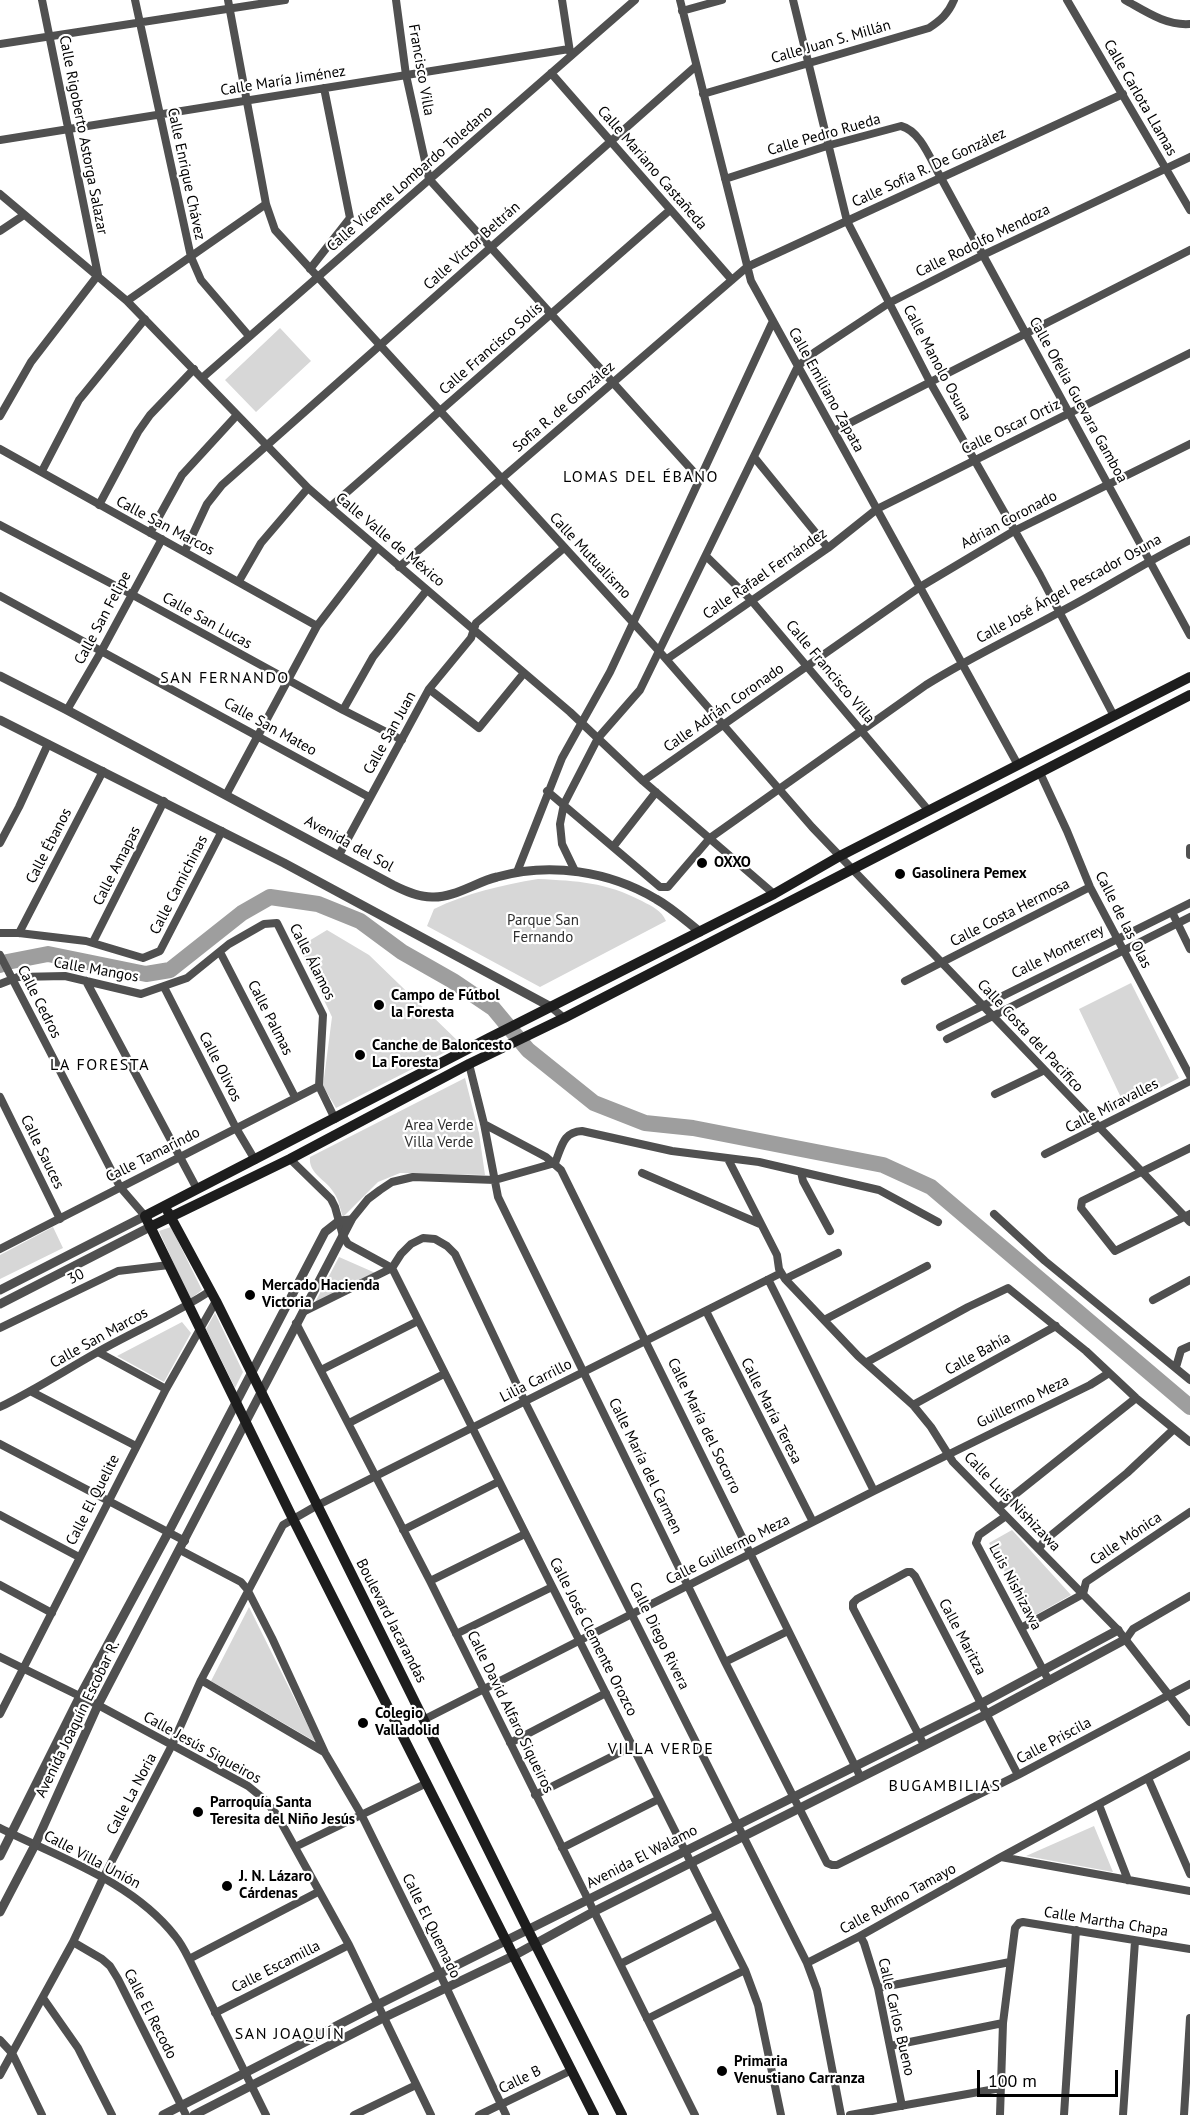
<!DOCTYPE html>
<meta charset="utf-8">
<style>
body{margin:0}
#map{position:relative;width:1190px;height:2115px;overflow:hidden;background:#fff;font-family:"PT Sans",sans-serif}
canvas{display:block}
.scale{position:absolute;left:977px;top:2070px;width:141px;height:27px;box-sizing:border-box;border:3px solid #000;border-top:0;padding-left:8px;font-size:18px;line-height:21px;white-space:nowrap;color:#000;-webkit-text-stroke:4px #fff;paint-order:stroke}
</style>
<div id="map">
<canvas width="1190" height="2115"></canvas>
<div class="scale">100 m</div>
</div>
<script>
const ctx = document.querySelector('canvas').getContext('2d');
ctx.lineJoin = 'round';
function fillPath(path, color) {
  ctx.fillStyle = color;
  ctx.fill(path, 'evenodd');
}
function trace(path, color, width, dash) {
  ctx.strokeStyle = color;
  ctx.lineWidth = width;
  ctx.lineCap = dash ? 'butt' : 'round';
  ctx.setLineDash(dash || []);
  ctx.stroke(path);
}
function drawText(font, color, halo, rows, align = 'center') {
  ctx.font = font + ' "PT Sans",sans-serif';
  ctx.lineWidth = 4.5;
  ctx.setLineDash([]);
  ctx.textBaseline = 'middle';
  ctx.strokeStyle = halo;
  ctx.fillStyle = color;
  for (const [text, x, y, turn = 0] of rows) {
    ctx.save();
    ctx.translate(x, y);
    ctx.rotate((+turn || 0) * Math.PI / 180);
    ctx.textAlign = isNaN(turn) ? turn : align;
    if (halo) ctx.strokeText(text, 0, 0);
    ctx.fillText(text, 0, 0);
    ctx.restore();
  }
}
fillPath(new Path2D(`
 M280,328l31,33 -55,51 -31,-32z
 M538,879c40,2 67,3 104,22 11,6 19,9 24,20l-126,66 -113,-61 7,-17c33,-16 68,-24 104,-30z
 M327,930l42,25 92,89 -125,64 -13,-22 9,-69 -33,-70z
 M1131,983l48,95 -54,28 -46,-97z
 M465,1078l14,55 6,42 -85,-2 -22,9 -35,35c-3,-8 -4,-17 -9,-24 -7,-13 -26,-19 -24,-36z
 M53,1227l10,21 -63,31v-24z
 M171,1227l31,63 -12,9 -31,-68z
 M339,1257l41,18 -70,37z
 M215,1313l28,59 -8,16 -29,-59z
 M182,1322l9,11 -27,49 -47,-26z
 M1012,1530l59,65 -41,23 -41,-75z
 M249,1607l67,135 -105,-61z
 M1094,1826l19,46 -87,-16z`), '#d7d7d7');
trace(new Path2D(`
 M0,965l7,-3 41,-8 98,20 24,-4 72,-57 28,-16 48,7 42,17 42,31 51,29 40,27 35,42 66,53 51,20 48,5 190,37 48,22 259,220`), '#9e9e9e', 16);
trace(new Path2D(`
 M135,0l56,257 10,23 48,56
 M228,0l38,204 9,26 384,421 153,176 378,395
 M396,0l10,75 23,104 271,300
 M562,0l8,52
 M680,0l71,281 267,484
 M793,0l54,221 83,161 110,193 74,141
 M1067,0l123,210
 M1125,0c20,11 41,26 65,24
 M682,11l40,-11
 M0,44l285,-44
 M551,73l181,207
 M703,94l226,-66c12,-8 19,-14 25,-28
 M0,140l569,-91
 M725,179l105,-34 71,-19c20,5 30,35 40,52l249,457
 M0,194l127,107 181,187 22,19 240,205 73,69 131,113
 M0,231l24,-16
 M310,269l40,-51 -26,-130
 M127,301l139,-97
 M202,378l433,-378
 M0,416l31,-54 67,-87 -56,-275
 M834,431l356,-181
 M0,449l317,177
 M754,457l74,91
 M42,471l37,-71 66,-81
 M99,505l39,-73 12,-17 44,-46
 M330,507l340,-297
 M0,525l131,69 212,116 59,30
 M150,533l32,-58 55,-60
 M185,551l22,-47 15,-19 474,-419
 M706,556l45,44 178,211
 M399,567l348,-300 376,-173
 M239,581l22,-38 47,-55
 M0,596l369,201
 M667,659l161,-111 49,-39 313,-156
 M429,689l50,39 45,-55
 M67,710l35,-60 60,-111
 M343,710l30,-53 54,-67
 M1040,773l27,58 23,56 100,189
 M643,781l277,-194 94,-56 176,-87
 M547,791l113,96h8l42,-49 216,-153c43,-27 88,-48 132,-72 45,-23 87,-51 132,-73
 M226,795l91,-169 60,-78
 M0,843l19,-36 29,-63
 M613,847l43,-55
 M1190,848v7
 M339,855l90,-166 42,-51 5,-15 88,-75
 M575,871l-13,-27 -2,-20 4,-20 34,-66 42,-48 158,-324 17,-14 74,-49 94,-48 207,-98
 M517,872l45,-114 48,-86 23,-49 140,-302
 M1172,912l18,37
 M0,933h19l67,8 57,17 17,-7 62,-120
 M19,933l84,-162
 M93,942l71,-141
 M220,952l75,145
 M0,955l120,232 25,29
 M86,981l111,208
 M905,981l185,-94
 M0,984l18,-7 47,-1 76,18 46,-16 42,-34 35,-20 13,-1 46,92 -4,71
 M164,987l72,141 19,32
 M551,1007l13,11
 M940,1027l250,-124
 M947,1039l243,-122
 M469,1064l15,60 14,73 227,465 102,201 5,2h5l181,-90 172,-91
 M319,1086l16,33
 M995,1094l48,-23
 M0,1097l60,122
 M484,1124l62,33 15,13 299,606
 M1190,1148l-108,53 -1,7 34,43 75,-37
 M1045,1154l145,-73
 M290,1159l41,40 4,8 8,29 5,8 44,24 353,702 13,35 23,110
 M728,1159l49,96 2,14 6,10 73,77 55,49 18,22 22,35 165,168 72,92
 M801,1172l2,9 27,50
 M642,1173l118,51
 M994,1214l51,47 145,119
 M351,1220l17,-21 12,-9 12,-8 21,-5 82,3 60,-17c7,-17 8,-31 27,-32l90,20 87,11 120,28 59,32
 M0,1249l319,-163
 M785,1279l53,-26
 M767,1280l3,3 104,208
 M1153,1300l37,-20
 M706,1311l107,211
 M303,1312l89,-44 9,-14 10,-10 12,-6 12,1 12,7 8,8 70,148 282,561 10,27 24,125
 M824,1320l103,-54
 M296,1323l134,258 265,534
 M0,1328l118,-57 51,-6
 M98,1352l68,37
 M867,1362l101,-55 40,-19 78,63 50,47 54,44
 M1176,1367l5,-17 9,-4
 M321,1370l97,-49
 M32,1392l104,54
 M913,1405l143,-79
 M0,1407c33,-16 64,-36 96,-54 38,-22 78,-38 114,-62
 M349,1423l95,-49
 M0,1444l185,97
 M998,1508l138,-110
 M0,1515l79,42
 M1006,1516l-27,19 -3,8 73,138
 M403,1530l95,-48
 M1039,1549l5,-8 83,-68 47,-44
 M180,1550l61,32 6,7 25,49 53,115 36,61 79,160 66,141
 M430,1581l95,-47
 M0,1585l52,28
 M1021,1628l62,-34 3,-12 104,-70
 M456,1634l96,-47
 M1126,1639l7,-10 57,-33
 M0,1657l98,48 150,81 16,13 13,16 72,130 82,170
 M725,1662l63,-31
 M201,1680l123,72
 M0,1714l166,-325 50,-88
 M423,1720l451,-229 216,-106 19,-12
 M510,1743l96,-50
 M924,1745l-71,-137v-5l4,-4 50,-27h4l4,4 103,199
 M1148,1778l42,96
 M535,1795l98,-49
 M1099,1805l29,75
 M0,1828c60,30 132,53 175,108 6,7 10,15 14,23l77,156
 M295,1847l132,-64
 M562,1848l97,-49
 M1001,1857l189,-102
 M860,1936l4,7 14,45 24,118
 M73,1942l29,17 8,7 8,13 68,136
 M189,1959l129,-67
 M807,1963l53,-27 141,-79 189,34
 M620,1964l97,-49
 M878,1988l132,-26
 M43,1998l35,50 34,67
 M215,2013l134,-68
 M647,2019l98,-49
 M0,2040l12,13 30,62
 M890,2046l113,-23
 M0,2075l73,-133 30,-64 69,-133 29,-65 82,-155 33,-19 465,-233
 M354,2115l62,-30
 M479,2115l93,-45
 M850,2115l151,-27
 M1000,2115l3,-92 12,-95 4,-5 4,-1 167,27
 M1064,2115l12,-185
 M1123,2115l12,-174
 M1184,2115l6,-97`), '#505050', 8);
trace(new Path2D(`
 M0,676l67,34 326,175c12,6 25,12 39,12 22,1 44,-15 65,-20 53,-15 112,-6 159,22 16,9 30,22 44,33
 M0,720l284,143 267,144
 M0,1290l145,-74
 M0,1304l150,-77
 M0,1856l80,-160 88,-163 157,-301 14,-11 12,-1
 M0,1912l35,-67 63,-140 253,-485
 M163,2115l214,-110 605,-302 136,-73
 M194,2115l189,-97 132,-63 80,-44 392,-197 139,-75`), '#505050', 9);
trace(new Path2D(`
 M168,1212l48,89 312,629 94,185
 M150,1227l140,-68 179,-95 95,-46 626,-323
 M594,2115l-301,-596 -148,-303 344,-178 285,-144 66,-38 350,-179`), '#1d1d1d', 10);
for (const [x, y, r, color] of [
 [702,863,6,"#000"],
 [900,874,6,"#000"],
 [379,1005,6,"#000"],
 [360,1055,6,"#000"],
 [250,1295,6,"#000"],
 [363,1723,6,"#000"],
 [198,1812,6,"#000"],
 [227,1886,6,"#000"],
 [722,2071,6,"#000"]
]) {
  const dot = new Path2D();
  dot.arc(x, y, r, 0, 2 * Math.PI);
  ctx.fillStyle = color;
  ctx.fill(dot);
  trace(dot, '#fff', 2);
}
drawText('15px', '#000', '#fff', [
 ["Calle Juan S. Millán",831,42,-16],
 ["Francisco Villa",421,70,80],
 ["Calle María Jiménez",283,81,-9],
 ["Calle Carlota Llamas",1140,98,60],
 ["Calle Rigoberto Astorga Salazar",83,135,79],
 ["Calle Pedro Rueda",824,135,-16],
 ["Calle Mariano Castañeda",652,168,49],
 ["Calle Sofía R. De González",929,168,-25],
 ["Calle Enrique Chávez",186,174,78],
 ["Calle Vicente Lombardo Toledano",410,179,-41],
 ["Calle Rodolfo Mendoza",983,241,-26],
 ["Calle Víctor Beltrán",472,246,-42],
 ["Calle Francisco Solís",491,349,-41],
 ["Calle Manolo Osuna",937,363,62],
 ["Calle Emiliano Zapata",826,390,61],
 ["Calle Ofelia Guevara Gamboa",1078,400,61],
 ["Sofia R. de González",564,407,-41],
 ["Calle Oscar Ortiz",1011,427,-26],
 ["Adrian Coronado",1009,520,-28],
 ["Calle San Marcos",165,526,28],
 ["Calle Valle de México",390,540,40],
 ["Calle Mutualismo",590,556,47],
 ["Calle Rafael Fernández",765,574,-35],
 ["Calle José Ángel Pescador Osuna",1069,589,-29],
 ["Calle San Felipe",103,618,-62],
 ["Calle San Lucas",207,621,29],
 ["Calle Francisco Villa",830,672,50],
 ["Calle Adrián Coronado",724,708,-35],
 ["Calle San Mateo",270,727,29],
 ["Calle San Juan",390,733,-61],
 ["Avenida del Sol",349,844,29],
 ["Calle Ébanos",49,846,-63],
 ["Calle Amapas",117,866,-63],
 ["Calle Camichinas",179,885,-63],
 ["Calle Costa Hermosa",1010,913,-27],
 ["Calle de las Olas",1123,920,63],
 ["Calle Monterrey",1058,952,-27],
 ["Calle Álamos",312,962,63],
 ["Calle Mangos",96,970,10],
 ["Calle Cedros",39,1002,63],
 ["Calle Palmas",270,1018,63],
 ["Calle Costa del Pacifico",1030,1036,47],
 ["Calle Olivos",220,1067,63],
 ["Calle Miravalles",1112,1106,-27],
 ["Calle Sauces",42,1152,64],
 ["Calle Tamarindo",153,1155,-27],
 ["30",76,1277,-27],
 ["Calle San Marcos",99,1338,-29],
 ["Calle Bahía",978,1354,-29],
 ["Lilia Carrillo",536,1381,-27],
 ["Guillermo Meza",1023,1402,-26],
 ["Calle María Teresa",771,1411,63],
 ["Calle María del Socorro",704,1426,64],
 ["Calle María del Carmen",645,1466,64],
 ["Calle El Quelite",93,1500,-63],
 ["Calle Luis Nishizawa",1012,1502,46],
 ["Calle Mónica",1126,1539,-34],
 ["Calle Guillermo Meza",728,1550,-27],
 ["Luis Nishizawa",1015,1587,62],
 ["Boulevard Jacarandas",391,1621,63],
 ["Calle Diego Rivera",659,1636,64],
 ["Calle José Clemente Orozco",593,1637,63],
 ["Calle Maritza",962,1637,62],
 ["Calle David Alfaro Siqueiros",510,1712,64],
 ["Avenida Joaquín Escobar R.",78,1719,-64],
 ["Calle Priscila",1054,1741,-28],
 ["Calle Jesús Siqueiros",202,1748,29],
 ["Calle La Noria",132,1794,-62],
 ["Avenida El Walamo",642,1857,-27],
 ["Calle Villa Unión",92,1860,28],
 ["Calle Rufino Tamayo",898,1899,-29],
 ["Calle Martha Chapa",1106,1922,9],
 ["Calle El Quemado",431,1926,64],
 ["Calle Escamilla",276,1967,-27],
 ["Calle El Recodo",150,2014,63],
 ["Calle Carlos Bueno",896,2017,77],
 ["Calle B",520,2080,-26]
]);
drawText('bold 15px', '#000', '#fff', [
 ["OXXO",714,863],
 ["Gasolinera Pemex",912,874],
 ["Campo de Fútbol",391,996],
 ["la Foresta",391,1013],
 ["Canche de Baloncesto",372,1046],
 ["La Foresta",372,1063],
 ["Mercado Hacienda",262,1286],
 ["Victoria",262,1303],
 ["Colegio",375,1714],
 ["Valladolid",375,1731],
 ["Parroquía Santa",210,1803],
 ["Teresita del Niño Jesús",210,1820],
 ["J. N. Lázaro",239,1877],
 ["Cárdenas",239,1894],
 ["Primaria",734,2062],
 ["Venustiano Carranza",734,2079]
], 'left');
drawText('15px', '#2e2e2e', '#fff', [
 ["Parque San",543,921],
 ["Fernando",543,938],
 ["Area Verde",439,1126],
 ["Villa Verde",439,1143]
]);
ctx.letterSpacing = '1.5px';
drawText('16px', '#000', '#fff', [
 ["LOMAS DEL ÉBANO",641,477],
 ["SAN FERNANDO",225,678],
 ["LA FORESTA",100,1065],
 ["VILLA VERDE",661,1749],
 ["BUGAMBILIAS",945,1786],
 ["SAN JOAQUÍN",290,2034]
]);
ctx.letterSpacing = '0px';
</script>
